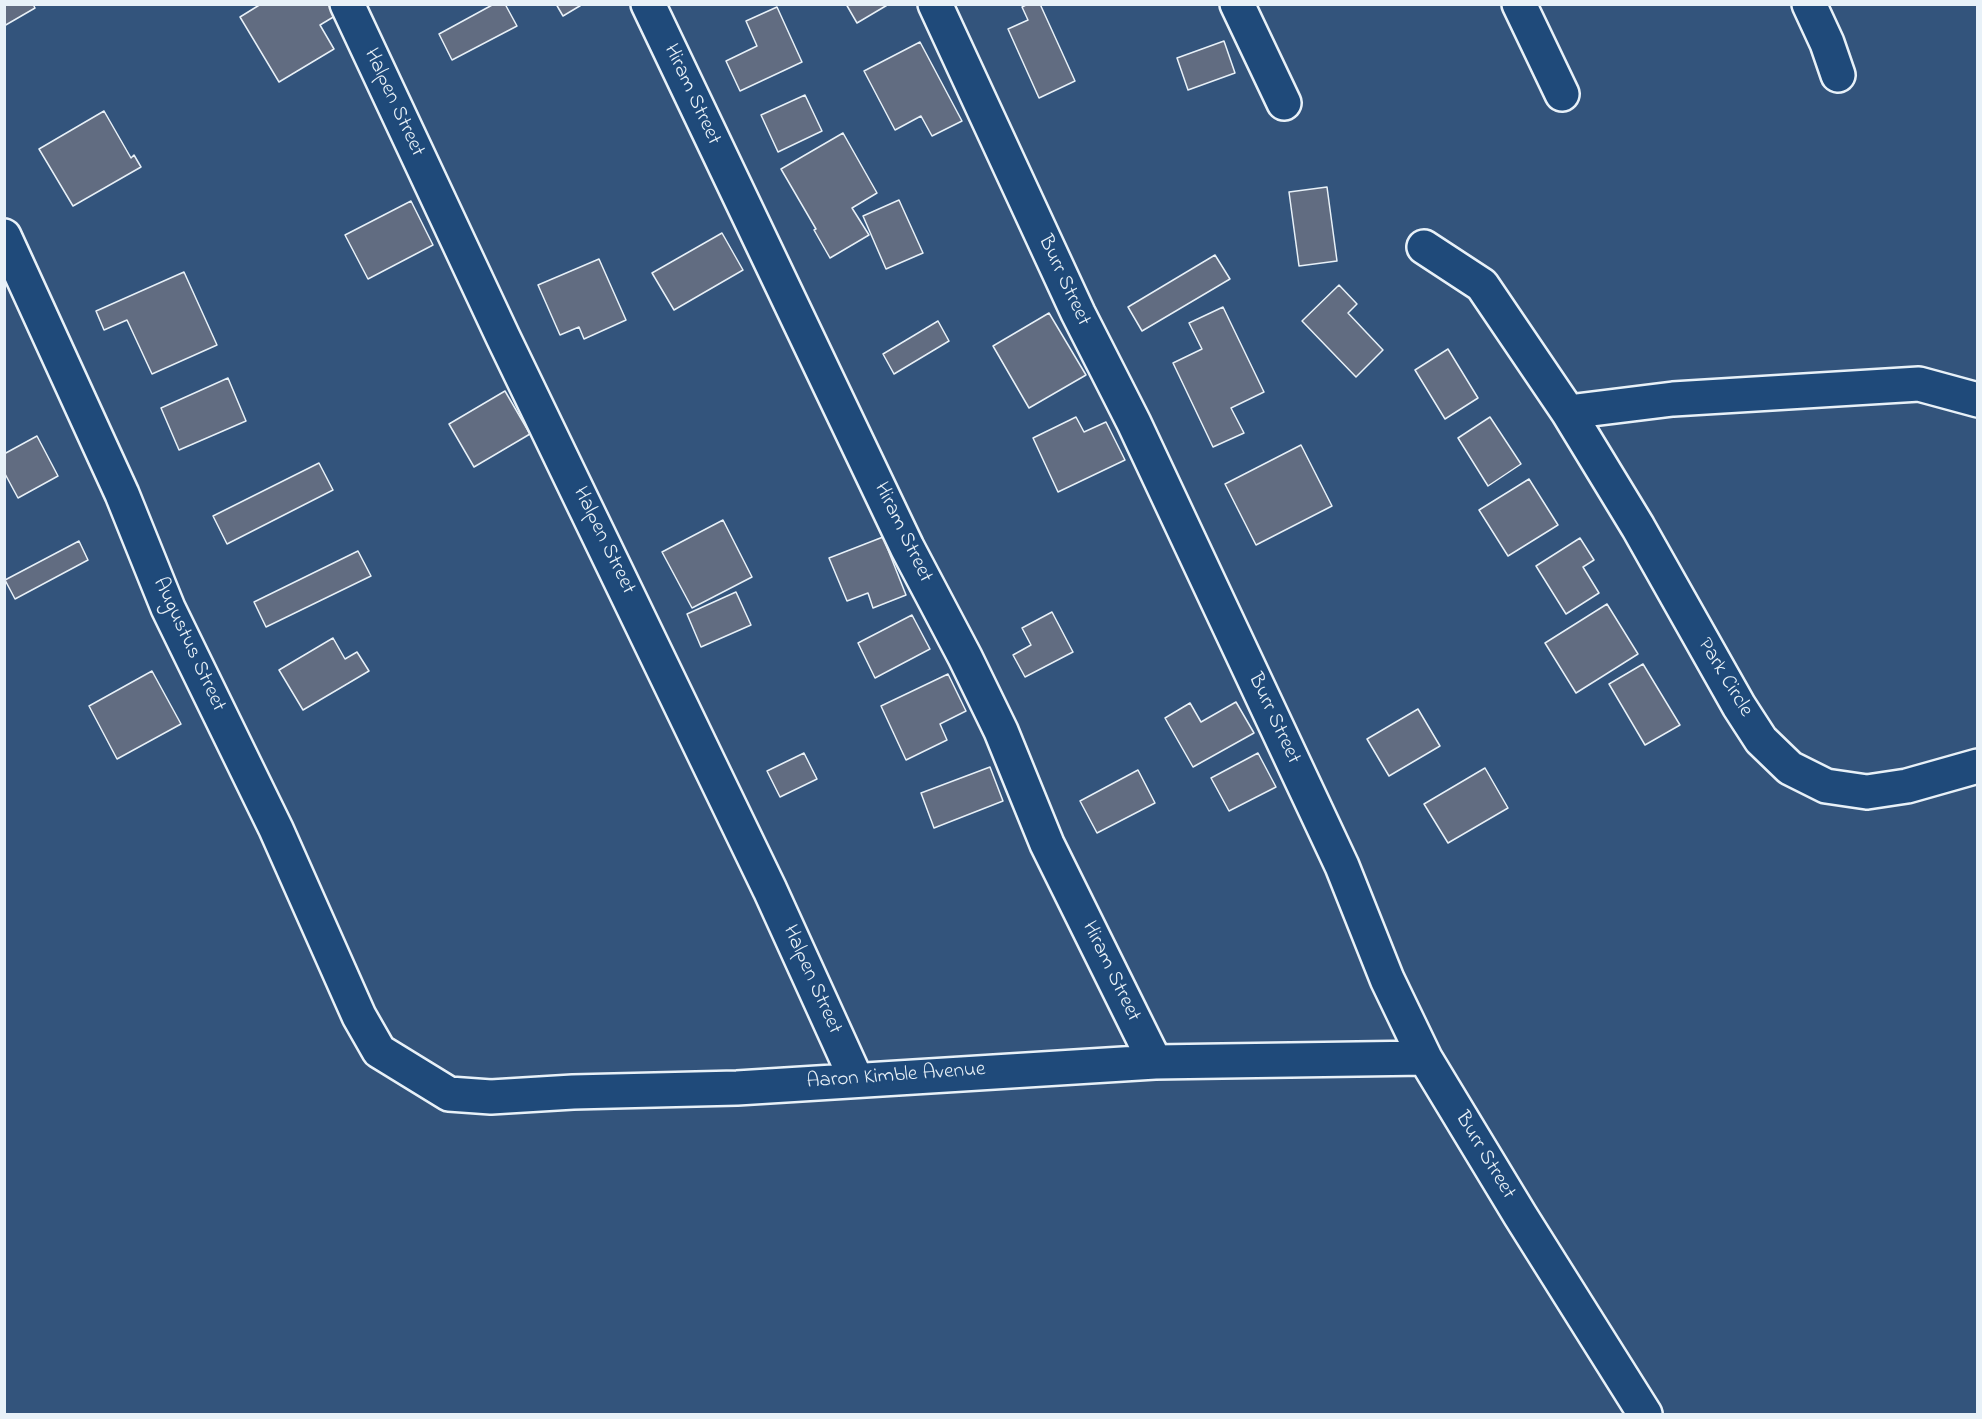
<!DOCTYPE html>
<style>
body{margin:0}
#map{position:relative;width:1982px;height:1419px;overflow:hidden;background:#33547c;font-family:"Indie Flower",sans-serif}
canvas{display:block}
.frame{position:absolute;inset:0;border:6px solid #e8f1f8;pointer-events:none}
</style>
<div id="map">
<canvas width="1982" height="1419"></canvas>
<div class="frame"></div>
</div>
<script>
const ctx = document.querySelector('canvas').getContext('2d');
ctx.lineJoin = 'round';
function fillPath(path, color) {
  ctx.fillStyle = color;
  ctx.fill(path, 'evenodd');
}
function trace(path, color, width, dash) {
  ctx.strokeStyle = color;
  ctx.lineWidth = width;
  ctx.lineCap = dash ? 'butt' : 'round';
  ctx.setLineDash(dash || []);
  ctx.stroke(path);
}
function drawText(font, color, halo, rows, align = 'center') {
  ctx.font = font + ' "Indie Flower",sans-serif';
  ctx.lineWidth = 4.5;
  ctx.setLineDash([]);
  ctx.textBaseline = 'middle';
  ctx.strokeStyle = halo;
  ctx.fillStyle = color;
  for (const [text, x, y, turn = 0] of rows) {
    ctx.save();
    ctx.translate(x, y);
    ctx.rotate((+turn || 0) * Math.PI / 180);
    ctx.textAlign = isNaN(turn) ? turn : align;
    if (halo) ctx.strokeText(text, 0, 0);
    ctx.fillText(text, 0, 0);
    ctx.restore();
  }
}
const building = new Path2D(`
 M4,4h29l2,4 -31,18z
 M261,4h67l7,12 -15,9 14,24 -55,33 -39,-65z
 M494,4h11l12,22 -65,34 -13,-26z
 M556,4h27l-20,12z
 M846,4h43l-32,19z
 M1028,4h12l35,77 -36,17 -31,-69 20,-9 -6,-13z
 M777,7l25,55 -62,29 -14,-30 31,-15 -11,-25z
 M1224,41l11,32 -47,17 -11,-32z
 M920,42l42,79 -30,15 -11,-20 -26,14 -31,-59z
 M805,95l17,36 -44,21 -17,-37z
 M104,111l27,47 3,-3 7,12 -68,39 -34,-57z
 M843,133l34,60 -25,15 17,27 -39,23 -16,-28 2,-1 -35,-60z
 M1327,187l10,74 -38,5 -10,-74z
 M899,200l24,53 -37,16 -23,-53z
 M411,201l22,44 -65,34 -23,-44z
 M722,233l21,37 -69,40 -22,-37z
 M1215,255l15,24 -88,52 -14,-24z
 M599,259l27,61 -42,19 -5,-12 -19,8 -22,-50z
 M184,272l33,73 -65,29 -25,-54 -23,10 -8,-19z
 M1339,285l18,19 -9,9 35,37 -27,27 -54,-56z
 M1223,307l41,85 -33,16 13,25 -31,14 -40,-84 29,-14 -13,-26z
 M1049,313l37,62 -57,33 -36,-62z
 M938,321l11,20 -55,33 -11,-20z
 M1448,349l30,49 -33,21 -30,-49z
 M228,378l18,43 -67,29 -18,-42z
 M505,391l25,43 -56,33 -25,-43z
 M1076,417l8,15 22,-10 19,38 -67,32 -25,-54z
 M1490,417l31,47 -33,22 -30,-48z
 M37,436l21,40 -40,22 -14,-26v-18z
 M1301,445l31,61 -76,39 -31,-61z
 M319,463l14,27 -106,54 -14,-28z
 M1529,479l29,46 -50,31 -29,-46z
 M723,520l29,57 -60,31 -30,-56z
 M883,537l23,58 -33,13 -5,-15 -21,8 -18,-43z
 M1580,538l14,22 -11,7 16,26 -33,21 -30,-48z
 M79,541l9,19 -73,39 -10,-19z
 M358,551l13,25 -105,51 -12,-25z
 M736,592l15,33 -50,22 -14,-33z
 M1607,604l31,50 -62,39 -31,-50z
 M1052,612l21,40 -48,25 -12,-22 18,-10 -9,-17z
 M912,615l18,34 -55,29 -17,-35z
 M333,638l12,21 12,-7 12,19 -66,39 -24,-40z
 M1643,664l37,61 -35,20 -36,-61z
 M152,671l29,53 -64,35 -28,-53z
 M948,674l18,37 -26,13 7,16 -41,20 -25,-54z
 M1236,702l18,31 -61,34 -28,-49 25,-15 11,19z
 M1418,709l22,37 -51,30 -22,-37z
 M804,753l13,26 -37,18 -13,-26z
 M1258,753l18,34 -47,24 -18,-33z
 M990,767l13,34 -69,27 -13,-35z
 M1485,768l23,40 -60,35 -24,-39z
 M1138,770l17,33 -58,30 -17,-32z`);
fillPath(building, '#616c81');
trace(building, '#e8f1f8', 1.5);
const minor = new Path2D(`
 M347,4l156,333 267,553 86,189
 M648,4l259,543 58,110 36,74 46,113 108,218
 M935,4l143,309 56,110 208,443 45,113 38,79 95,157 125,199
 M1237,4l47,99
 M1519,4l43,90
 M1809,4l18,39 11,32
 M4,236l118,258 46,114 108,221 83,187 20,35 70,43 42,3 82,-5 164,-4 418,-26 270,-4
 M1424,247l58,38 86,127 70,115 101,179 22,34 29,28 36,18 41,6 40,-6 71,-20
 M1568,412l105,-13 246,-15 59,16`);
trace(minor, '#e8f1f8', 38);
trace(minor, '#1f4a7a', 33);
drawText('21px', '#e8f1f8', '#1f4a7a', [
 ["Hiram Street",691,95,65],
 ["Halpen Street",393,103,65],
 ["Burr Street",1063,281,65],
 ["Hiram Street",902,533,64],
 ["Halpen Street",603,541,64],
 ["Augustus Street",188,645,65],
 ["Park Circle",1724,678,59],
 ["Burr Street",1273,719,65],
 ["Hiram Street",1110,972,64],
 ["Halpen Street",811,980,66],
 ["Aaron Kimble Avenue",896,1077,-4],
 ["Burr Street",1484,1156,59]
]);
</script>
